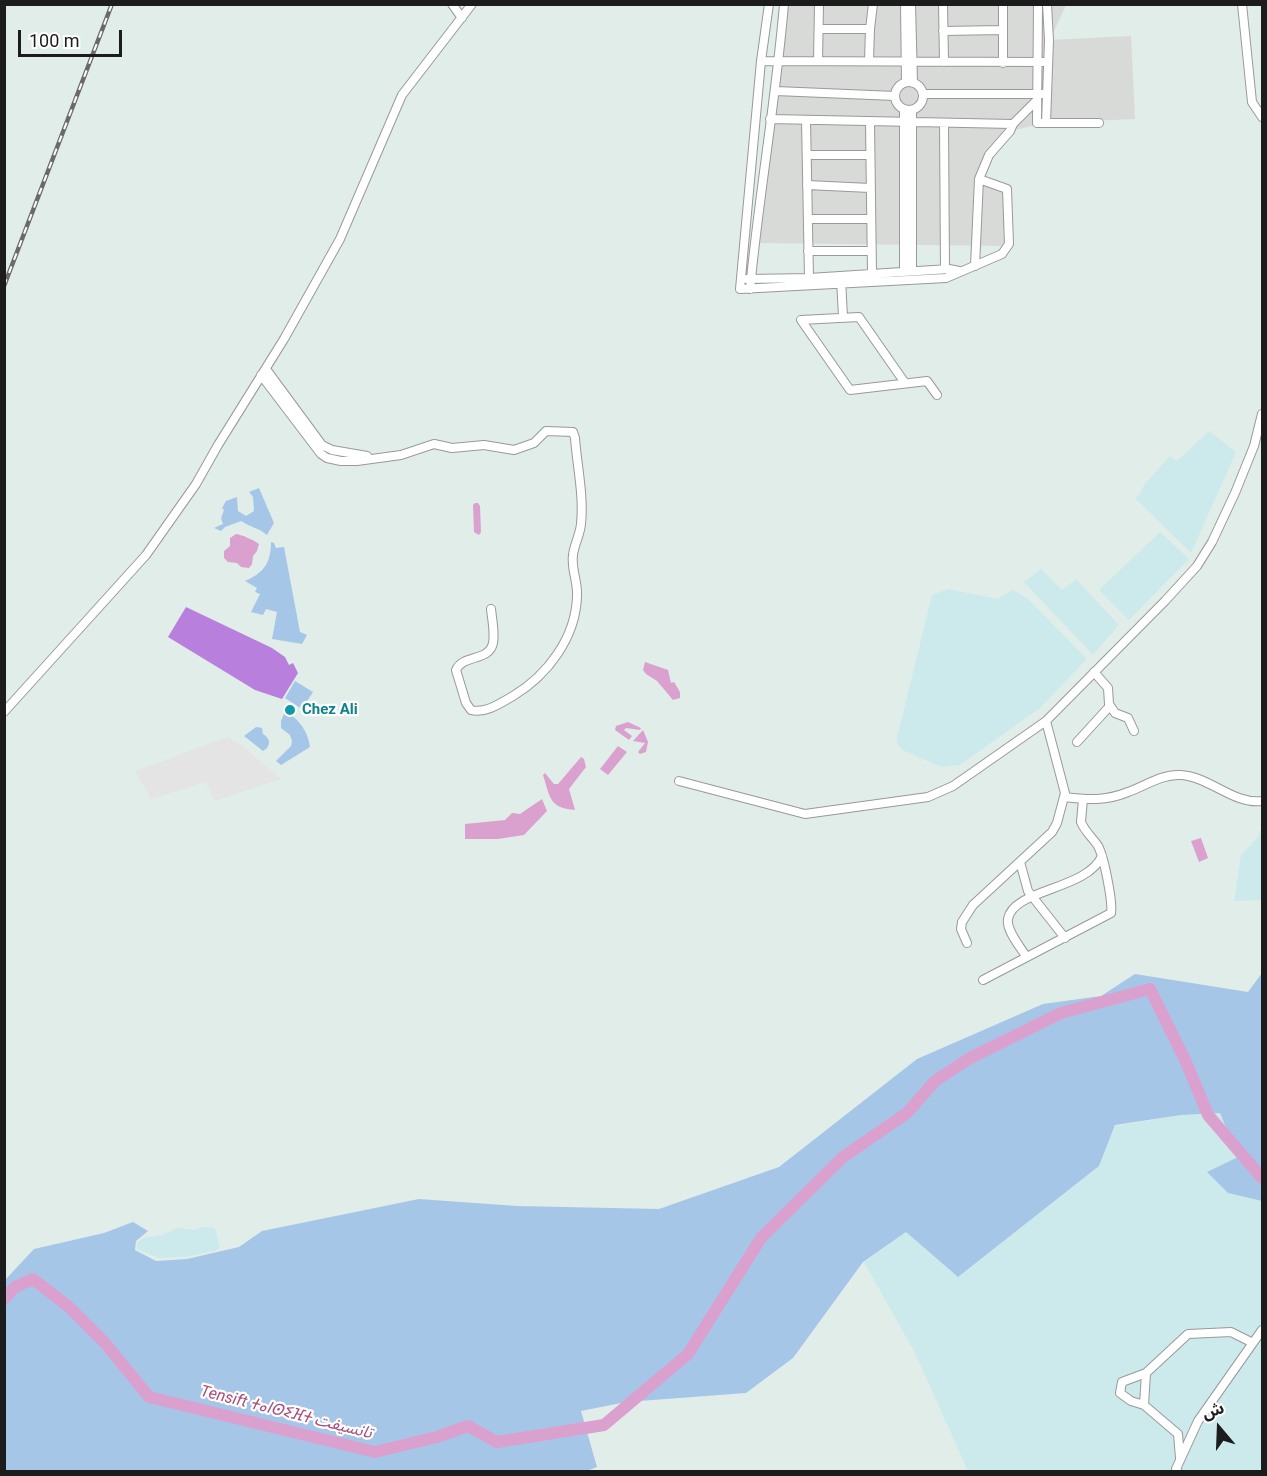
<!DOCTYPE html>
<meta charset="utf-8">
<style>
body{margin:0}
#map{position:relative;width:1267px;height:1476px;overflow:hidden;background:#e1ede9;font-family:Roboto,"Noto Sans Arabic",sans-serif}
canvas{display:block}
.frame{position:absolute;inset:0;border:6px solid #1c1c1c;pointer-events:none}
.north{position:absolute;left:1189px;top:1398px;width:60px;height:60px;-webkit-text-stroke:4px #fff;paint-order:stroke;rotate:341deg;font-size:16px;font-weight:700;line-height:24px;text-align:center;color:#1c1c1c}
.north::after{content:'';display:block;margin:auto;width:21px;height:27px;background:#1c1c1c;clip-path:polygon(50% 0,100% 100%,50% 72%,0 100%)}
.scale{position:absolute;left:18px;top:30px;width:104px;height:27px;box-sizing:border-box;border:3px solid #1c1c1c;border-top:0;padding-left:8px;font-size:18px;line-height:21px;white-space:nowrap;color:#1c1c1c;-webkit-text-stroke:4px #fff;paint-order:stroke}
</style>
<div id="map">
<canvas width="1267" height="1476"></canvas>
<div class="frame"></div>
<div class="north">ش</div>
<div class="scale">100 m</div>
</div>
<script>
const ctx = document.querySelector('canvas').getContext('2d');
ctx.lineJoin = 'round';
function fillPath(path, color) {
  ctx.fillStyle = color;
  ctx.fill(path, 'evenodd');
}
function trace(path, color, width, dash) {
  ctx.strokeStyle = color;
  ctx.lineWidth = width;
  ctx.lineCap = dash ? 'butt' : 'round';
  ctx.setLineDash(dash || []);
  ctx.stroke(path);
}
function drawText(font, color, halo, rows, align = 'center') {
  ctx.font = font + ' Roboto,"Noto Sans Arabic","Noto Sans Tifinagh",sans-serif';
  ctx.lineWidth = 4.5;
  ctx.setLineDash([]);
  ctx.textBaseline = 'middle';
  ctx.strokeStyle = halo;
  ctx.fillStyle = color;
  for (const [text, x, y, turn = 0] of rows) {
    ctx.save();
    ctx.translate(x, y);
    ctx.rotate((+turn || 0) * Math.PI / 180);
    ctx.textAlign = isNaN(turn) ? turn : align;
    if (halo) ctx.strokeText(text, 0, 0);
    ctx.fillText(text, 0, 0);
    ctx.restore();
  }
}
fillPath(new Path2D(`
 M782,5h284l-16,35 81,-4 4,83 -89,4 -36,8 -30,48 27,10 -1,57 -249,-3z`), '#d8dad8');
fillPath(new Path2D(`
 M1209,431l27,21 -45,101 -56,-55 5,-4 4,-9 26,-29 7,5z
 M1160,532l29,27 -60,61 -30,-30z
 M1041,569l21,21 14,-11 43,46 -26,30 -69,-73z
 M948,589l49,10 16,-9 15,9 59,60 -47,49 -80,57 -18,2 -40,-17 -6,-8 36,-147z
 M1261,828l1,72 -28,1 7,-46 17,-18z
 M1220,1113l18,44 -30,15 20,21 34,8v270h-294l-53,-118 -51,-91 42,-30 52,45 141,-111 16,-40 66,-11z
 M204,1227l10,1 2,3 4,17 -5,3 -30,6 -27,1 -21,-9v-6l6,-5 19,-3 15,-7 17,2z`), '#cceaec');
fillPath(new Path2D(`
 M259,488l15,35 -7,12c-8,-7 -17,-8 -26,-14l-16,6 -4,4 -7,-3 9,-4 -2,-6 3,-8 -2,-2 4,-7 11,-4 1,14 8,5 8,-5 -1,-14 -4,-5z
 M271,542l3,1 2,5 8,-1 16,85 7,3 -5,9 -30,-5 5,-27 -11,-3 -3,6 -12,-3 9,-18 -5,-2 2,-4 -12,-7c18,-8 26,-17 26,-39z
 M295,681l18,11 -11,17 -17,-11z
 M285,711c14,8 23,20 25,36l-29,18 -5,-4 15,-15 1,-5 -2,-6 -9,-7v-7z
 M256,727l6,1 1,6c6,4 8,8 4,14l-4,3 -19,-15z
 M1262,973v228l-34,-8 -21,-21 31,-15 -18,-44 -39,2 -66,10 -16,41 -141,111 -52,-45 -43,30 -70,96 -47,35 -120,9 -45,9 16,56 -13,5 -579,-1v-191l29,-31 70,-16 29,-11 15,9 -12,10 -1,9 21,11 31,-2 52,-12 23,-16 157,-32 98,7 142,3 120,-42 138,-108 126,-55 58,-8 34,-22 113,18z`), '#a6c6e8');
fillPath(new Path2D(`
 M186,607l86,41 13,9 4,8 4,-2 5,10 -16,26 -27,-9 -87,-53z`), '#b87fdc');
fillPath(new Path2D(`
 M227,737l13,7 41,35 -66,22 -9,-19 -55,17 -16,-28z`), '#e4e4e4');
fillPath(new Path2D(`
 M475,503h3l2,3 1,26 -2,3 -5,-3 -1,-27z
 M236,534c4,0 20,7 23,10l-2,7 -4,5 -1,8 -3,4 -8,-1 -4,-4 -9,-1 -4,-4v-7l6,-5v-8z
 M645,662l23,8 3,13 3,-1 6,10v6l-7,2 -16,-19 -11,-7 -3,-4z
 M628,722l13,6 -1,2 -14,-2 -2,2 8,6 -3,4 -14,-10 1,-4z
 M643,730l5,12 -2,10 -6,2 -2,-2 7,-9 -12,-2z
 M618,746l9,6 -19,23 -8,-6z
 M581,757l3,2 2,8 -17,22 6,21c-26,-2 -25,-13 -32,-35l2,-2 9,11h4z
 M542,799l5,12 -23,24 -26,4h-33v-15l40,-4 7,-7 8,1z
 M1201,838l7,20 -9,4 -8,-21z`), '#dba1ce');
trace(new Path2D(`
 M4,1299l11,-12 18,-8 36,28 36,36 44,54 226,55 62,-15 31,-11 29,16 107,-17 84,-71 73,-116 82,-81 64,-44 28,-32 35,-23 91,-45 89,-24 36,73 22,53 54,63`), '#dba1ce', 12);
const minor = new Path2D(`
 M452,4l10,14
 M769,4l-8,57 -21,228 206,-11 56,-24 7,-10 -2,-55 -28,-10
 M905,4l1,78
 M911,4l2,79
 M943,4l1,58
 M1038,4l-1,119h62
 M1242,4l10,98 10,15
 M819,29h51
 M943,31l59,-1
 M761,61l287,1
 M818,61l1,-57
 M869,61l1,-32 3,-25
 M1003,63v-59
 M895 96a14 14 0 1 1 28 0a14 14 0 1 1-28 0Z
 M776,91l119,5
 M923,94h123
 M912,110v161
 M770,119l243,5
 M806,120l3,158
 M870,122l2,152
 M944,123l1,146
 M1046,123l3,-83 -2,-36
 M807,155h63
 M807,185l63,3
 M808,219h63
 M808,251h63
 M975,266l4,-87 10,-24 21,-24 3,-7 23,-23
 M904,272v-163
 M747,279l62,-1 140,-9 10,2
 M841,279l2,38
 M750,289c9,-95 26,-189 34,-285
 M266,369l56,76 10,5 35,6
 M261,375l60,79 6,4 14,3h16l44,-6 33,-11 18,4 32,-3 30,5 20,-7 12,-12 27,1 2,6c2,28 9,57 6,86 -1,11 -7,21 -8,31 -2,14 5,27 4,41 -1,41 -29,79 -64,100 -12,7 -28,18 -42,14l-5,-7 -10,-33c7,-16 33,-8 37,-27 2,-10 -1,-24 -2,-34
 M905,383l-46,-66 -58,3 49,70 77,-9 10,14
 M1094,672l14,16 1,16 6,9 13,5 6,13
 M4,712l142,-157 50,-71 22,-39 66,-106 56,-100 62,-144 70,-91
 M1077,742l32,-35v-3
 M679,781l126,33 123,-17 25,-11 93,-65 119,-120 32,-35 15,-24 23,-49 19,-47 8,-32
 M1065,797c23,3 41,4 63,-5 17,-6 34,-18 52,-17 29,1 54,30 82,26
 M1020,862l8,29 37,47
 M967,943l-6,-14 1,-7 11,-17 79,-73 5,-9 8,-30 -19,-72
 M1026,956c-6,-9 -20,-26 -18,-37 5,-30 79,-29 94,-63
 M983,980l128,-67c2,-11 -7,-56 -13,-67 -5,-8 -13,-14 -17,-24l2,-23
 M1144,1405l-13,-4 -11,-8 2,-11 24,-9
 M1180,1458l-2,-24 -34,-29 2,-32 42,-39 43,-2 22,11
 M1178,1472l-2,-3 22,-48 64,-91`);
trace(minor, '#999', 10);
trace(minor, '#fff', 8);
const rail = new Path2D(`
 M4,286l108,-282`);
trace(rail, '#6a6a6a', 4.5);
trace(rail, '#fff', 2, [7]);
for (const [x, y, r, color] of [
 [290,710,6,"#0f9aa8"]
]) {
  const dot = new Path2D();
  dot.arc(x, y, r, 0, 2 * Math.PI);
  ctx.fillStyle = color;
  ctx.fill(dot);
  trace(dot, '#fff', 2);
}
drawText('bold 15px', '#0d838f', '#fff', [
 ["Chez Ali",302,710]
], 'left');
drawText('italic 16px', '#a94a79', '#fff', [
 ["Tensift ⵜⴰⵏⵙⵉⴼⵜ تانسيفت",286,1413,14]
]);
</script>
